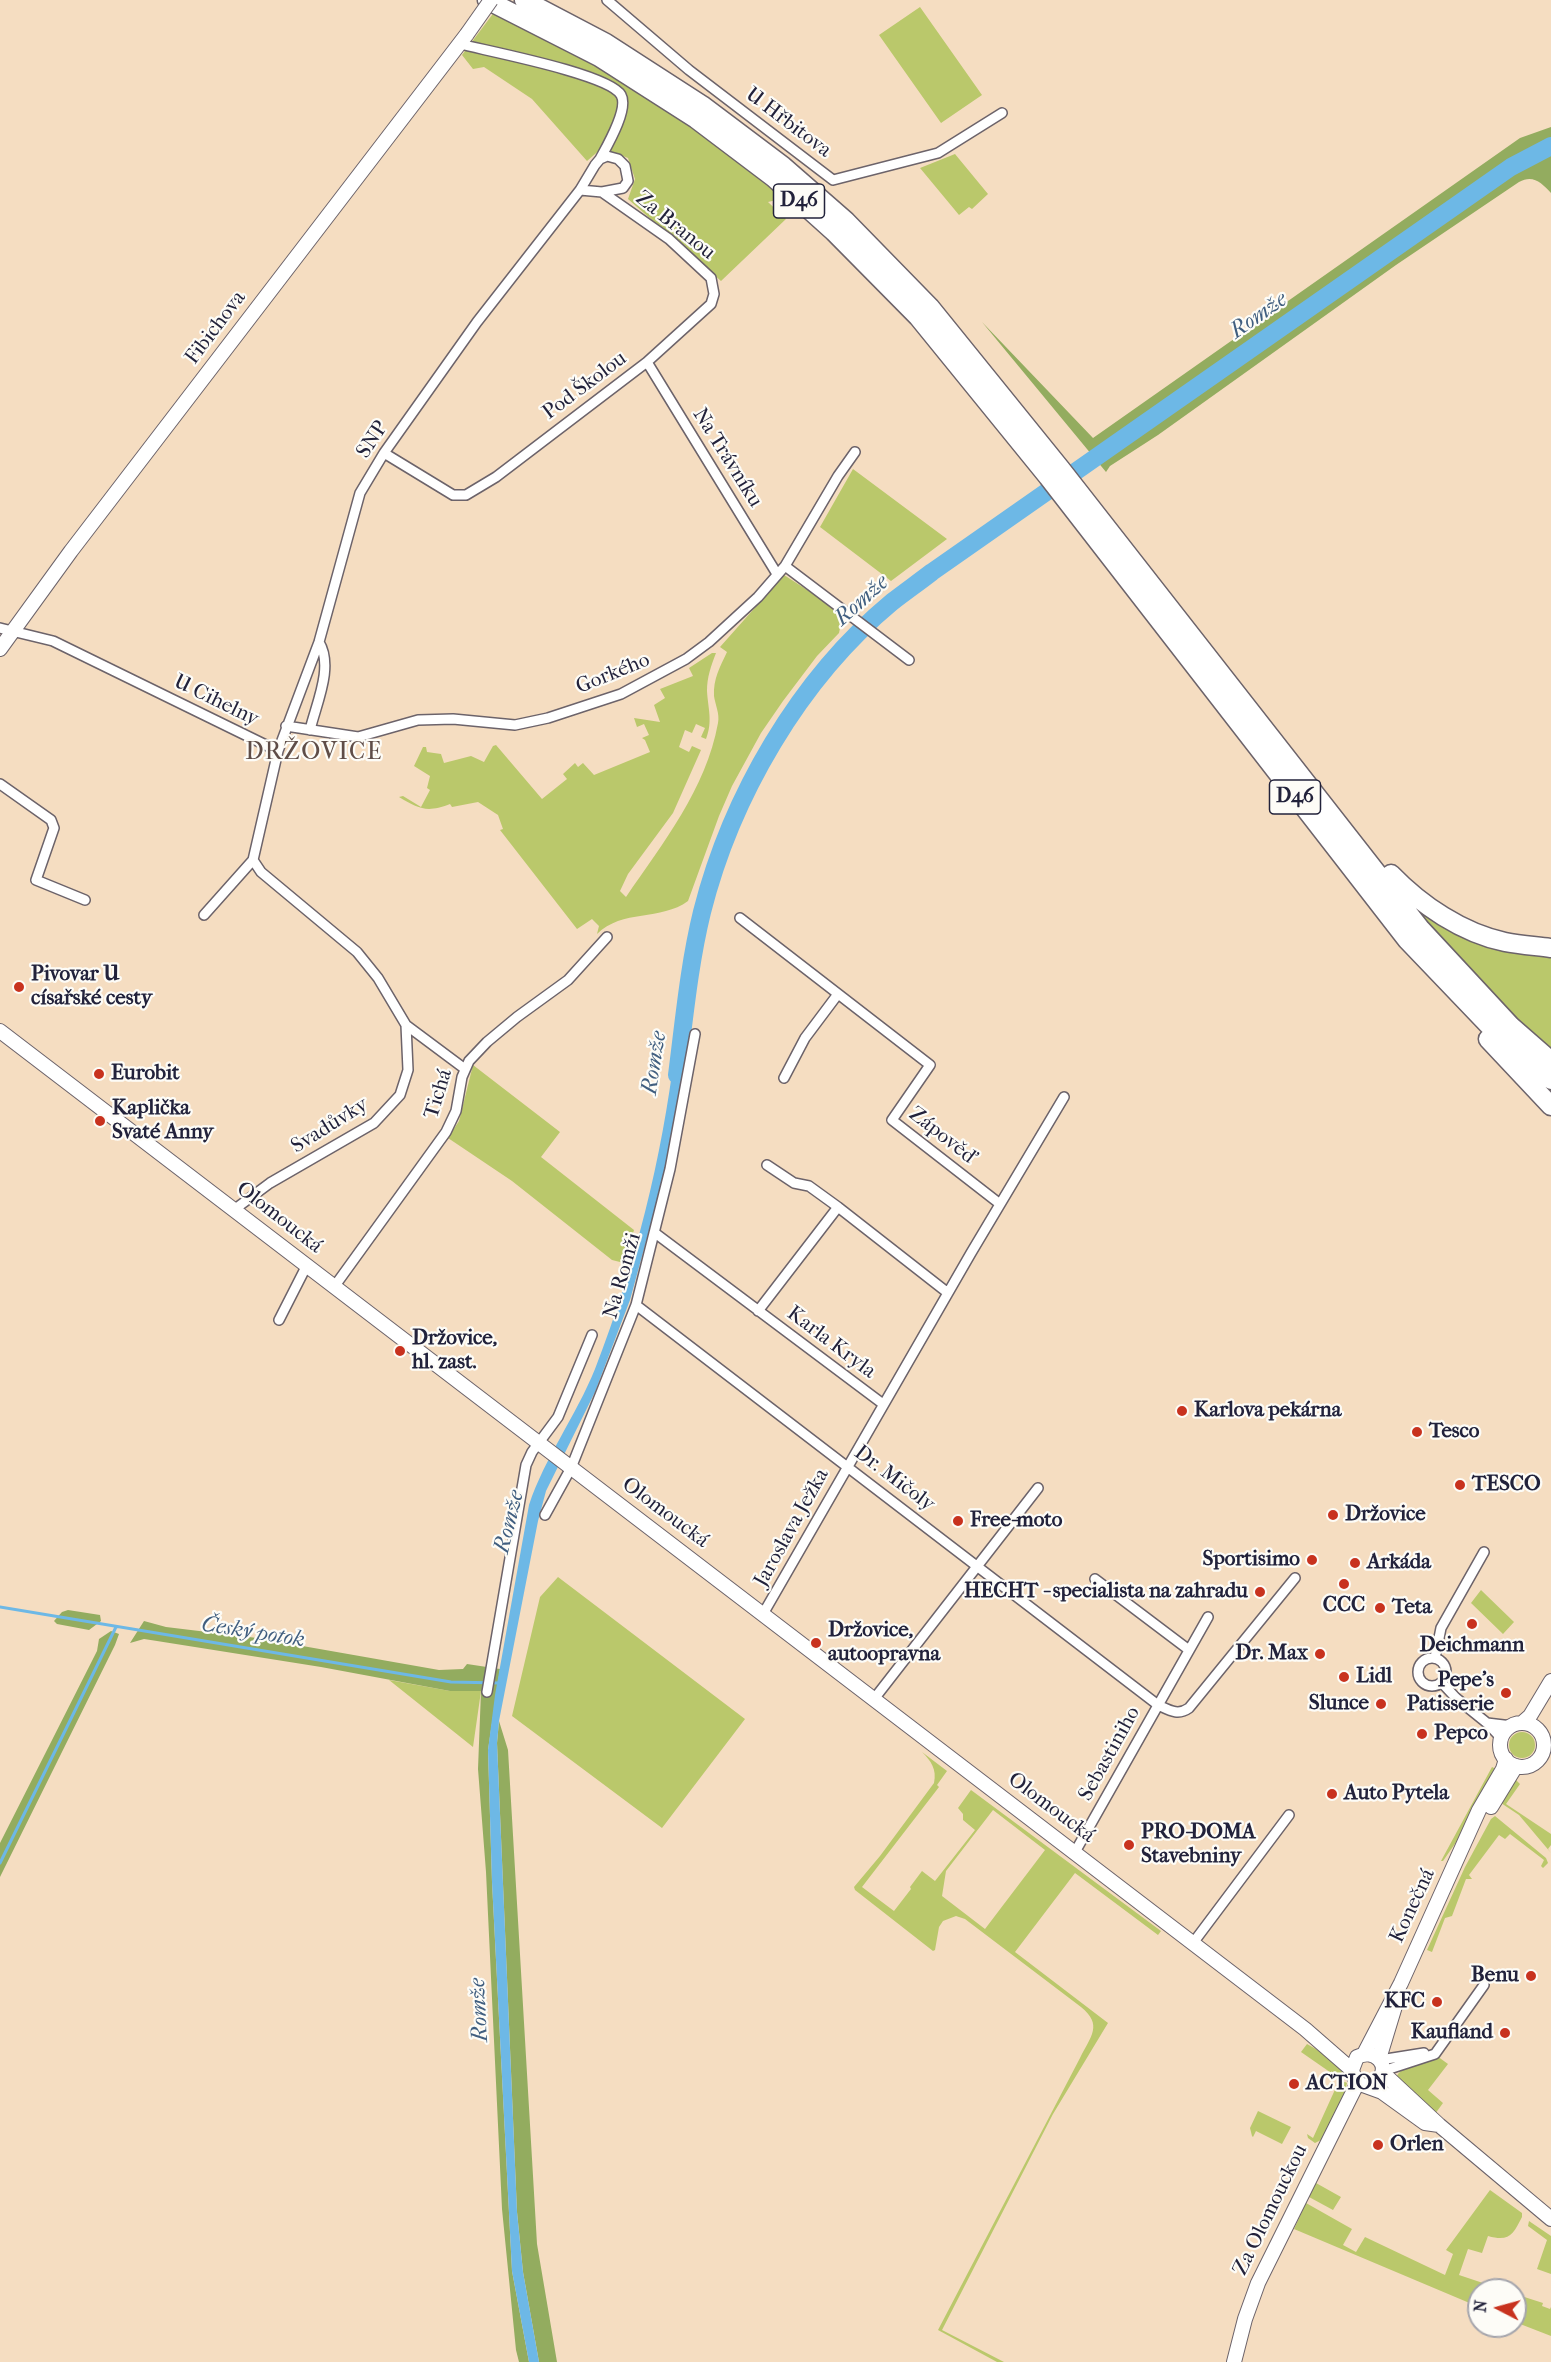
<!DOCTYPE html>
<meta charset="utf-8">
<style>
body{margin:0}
#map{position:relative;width:1551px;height:2362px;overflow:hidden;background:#f5ddc1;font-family:"IM FELL French Canon",serif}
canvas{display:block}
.north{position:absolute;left:1467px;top:2278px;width:60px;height:60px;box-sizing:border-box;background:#fdfcf7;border:2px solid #a5a5ac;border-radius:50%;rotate:276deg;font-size:16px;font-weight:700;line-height:24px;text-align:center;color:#22223b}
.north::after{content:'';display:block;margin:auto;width:21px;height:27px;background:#c8321e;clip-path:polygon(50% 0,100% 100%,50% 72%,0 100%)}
</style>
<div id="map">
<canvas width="1551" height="2362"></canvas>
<div class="north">N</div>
</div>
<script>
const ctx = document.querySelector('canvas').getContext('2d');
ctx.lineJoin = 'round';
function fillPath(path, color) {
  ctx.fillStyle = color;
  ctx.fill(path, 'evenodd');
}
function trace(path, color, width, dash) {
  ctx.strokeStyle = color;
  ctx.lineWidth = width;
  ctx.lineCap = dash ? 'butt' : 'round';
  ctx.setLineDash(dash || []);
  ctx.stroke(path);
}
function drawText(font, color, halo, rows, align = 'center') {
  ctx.font = font + ' "IM FELL French Canon",serif';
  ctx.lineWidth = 4.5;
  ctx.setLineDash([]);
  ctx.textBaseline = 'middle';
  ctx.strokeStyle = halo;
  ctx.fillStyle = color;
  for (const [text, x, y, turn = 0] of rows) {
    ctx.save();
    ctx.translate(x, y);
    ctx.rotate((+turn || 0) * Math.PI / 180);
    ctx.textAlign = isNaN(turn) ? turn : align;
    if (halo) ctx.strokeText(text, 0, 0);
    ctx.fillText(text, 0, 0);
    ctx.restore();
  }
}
fillPath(new Path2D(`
 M920,7l62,88 -41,28 -62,-88z
 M495,11c72,38 144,77 210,125 27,19 53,41 80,62l-17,4 18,17 -65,62 -93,-82 7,-20 -7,-21 -18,-7 15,-38 -5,-9 -18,44 -15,13 -55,-62 -48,-32 -11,2 -11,-14z
 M955,154l33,40 -16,15 -3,-2 -10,8 -39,-47z
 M853,469l94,70 -56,42 -71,-54z
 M784,575l59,38 -4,20 -22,23 -34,45 -22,32 -29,53 -13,30 -31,85c-27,20 -66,8 -91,33l2,-8 -7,-7 -15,10 -77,-99 3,-1 -5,-14 -20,-13 -26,5 -2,-3c-23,9 -31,5 -51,-7l4,-1 18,11 9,-17 -3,-2 3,-12 -16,-10 9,-19h3l1,5 14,2 3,9 27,-7 13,6 9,-16 3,-1 46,54 25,-20 -4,-5 12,-11 3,4 5,-4 11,12 56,-23 -5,-12 -3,-2 7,-3 -5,-11 -7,3 -3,-9 26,4 -6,-17 11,-7 -5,-9 33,-13 -4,-8 23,-15h4c-5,13 -9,24 -9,38 1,18 6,30 -1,48l-5,-2 4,-9 -9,-4 -4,9 -7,-3 -6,17 10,5 3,-6 9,4 -28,63 -45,61 -8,17 6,6c37,-54 80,-108 92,-174 2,-9 -3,-19 -4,-27 -1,-17 6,-29 13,-44l-7,-5z
 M1416,909l17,11 118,36v96l-53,-48z
 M473,1065l87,67 -19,25 93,73 -10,33 -12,-3 -100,-79 -64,-43 11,-17z
 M558,1577l187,142 -83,109 -150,-112 28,-119z
 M1481,1590l33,32 -11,12 -32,-31z
 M389,1680l61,11h31l-8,56z
 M1509 1745a13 13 0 1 1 26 0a13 13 0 1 1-26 0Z
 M922,1752l25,19 -10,14 2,2 -77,100 32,24 17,-22 -1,-2 12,-16 13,10 40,-51 -12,-10v-6l-5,-6 13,-18 190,141 -3,4 -83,-62 -60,79 93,71 -55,91 -111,216 62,32h-7l-59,-32 142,-272c11,-22 23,-33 1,-51l-116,-88 -9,-3 -13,5 -4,6 -4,23 -2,1 -78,-61 -1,-3 26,-31 54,-73c3,-14 -3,-22 -12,-31zM993,1810l52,40 -60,79 -43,-33 4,-25z
 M1492,1767l6,3 -37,65 -18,26h-2z
 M1514,1778l6,6 -14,20 45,30v11l-3,4 3,4 -32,-38 -18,-12z
 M1495,1816l51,42 2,5 -5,5 -2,-2 3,-6 -34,-26 -5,5 -6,-4 -30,40 3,4h-6l-14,37 -7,2 -13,34 -5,-2 38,-83 26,-48z
 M1307,2044l30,17 6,10 -6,6 -36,-25z
 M1437,2056l11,8 -20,26 15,13 -8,11 -39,-36c5,-14 29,-17 41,-22z
 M1345,2082l2,1 -3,12 -23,45 -6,3 -7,-5 -1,-4 6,4 25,-55z
 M1258,2111l33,16 -9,17 -26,-13 -3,6 -1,-1 -2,-8z
 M1316,2183l25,14 -8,13 -24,-13z
 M1490,2190l32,23v4c-9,18 -13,25 -34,19l-6,17 -14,-4 -9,26 45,15h-25v17l-185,-78 12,-26 46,26 -9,16 13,7 9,-15 80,38 8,-21 -7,-4z
 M1529,2221l22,15v38l-14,-5 10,-29 -19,-14z
 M1515,2294l28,9 -1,3 8,3 1,-2v29l-36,-14z`), '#bac86b');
fillPath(new Path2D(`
 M1551,127v66c-9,-10 -18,-19 -32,-11l-123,83 -238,170 -48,31 -4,6 -124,-150 111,116 427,-300z
 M68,1610l32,5 1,6 -12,9 -32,-6 -3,-3 8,-9z
 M144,1621l22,6 91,11 182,32 24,-1 4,-5 33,5 -12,81 4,132 20,389 17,91h-10l-3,-12 -14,-141 -16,-337 -8,-103 3,-78h-31l-129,-24 -164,-26 -13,-2 -14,4z
 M111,1631l8,3 -4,11 -115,232v-34l97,-192 2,-12z
 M499,1721l9,29 29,494 20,118h-18l-16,-90 -6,-60 -20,-469z`), '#93ac5f');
fillPath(new Path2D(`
 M675,1050l11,1 -13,81 -14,62 -29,106 -35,92 -49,99 -8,30 -39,200 -2,22 20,469 6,60 16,90h-10l-17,-91 -20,-389 -4,-132 7,-55 34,-190c16,-48 47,-89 66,-136 40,-103 67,-210 80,-319z`), '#6db8e6');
trace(new Path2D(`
 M0,1607l451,75 48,1
 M0,1863l116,-236`), '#6db8e6', 3);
trace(new Path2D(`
 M677,1075c7,-54 12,-110 25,-163 29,-115 97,-233 190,-310 13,-10 27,-20 40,-30l579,-405 40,-21`), '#6db8e6', 18);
const street = new Path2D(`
 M607,0l82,70 144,110 105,-27 64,-40
 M460,44c27,7 149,30 161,51 8,14 -14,51 -21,64
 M647,362l130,212
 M384,453l69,42h13l30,-18 151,-115 64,-58 3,-10 -3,-16 -42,-39 -67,-47
 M785,566l124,94
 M0,628l53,13 225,110
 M286,726l72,11 60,-17 35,-1 62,6 33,-7 73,-24 65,-35 23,-17 49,-45 27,-31 53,-90 17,-24
 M310,730c6,-26 24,-63 9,-88
 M0,784l51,36 3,8 -18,52 49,20
 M204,915l49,-55 25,-109 41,-109 41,-149 24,-40 93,-131 103,-132 15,-25 5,-6 7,-3 11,3 7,7 3,15 -5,7 -21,4 -22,-2
 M740,918l190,147 -38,55 108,84
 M406,1025l59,44
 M784,1078l21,-40 33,-44
 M767,1165l27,18 15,3 29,21
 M235,1209l35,-26 104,-60 26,-28 8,-25 -2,-45 -28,-47 -21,-26 -96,-80 -8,-12
 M655,1233l228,171
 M334,1287l112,-155 10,-21 6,-34 7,-16 18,-19 30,-25 51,-37 39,-43
 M636,1305l522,400c11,5 20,11 31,3l106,-130
 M758,1311l80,-104 110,86
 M279,1320l28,-55
 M545,1515l26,-47 65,-163 34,-136 25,-135
 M1095,1579l94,71
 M763,1614l208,-361 93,-156
 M1418 1672a14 14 0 1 1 28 0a14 14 0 1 1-28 0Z
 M1435,1658l6,-30 43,-76
 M1442,1683l14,15 31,25 15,16
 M487,1692l39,-227 6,-13 26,-35 34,-82
 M874,1699l164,-211
 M1487,1723l25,3
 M1075,1852l133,-235
 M1193,1943l96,-128
 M1380,2060l44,-7
 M1383,2071l52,-17 49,-69`);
const secondary = new Path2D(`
 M0,649l71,-98 396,-517
 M0,1031l1305,998 47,41 2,7 6,7 22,8 43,31 14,2
 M1522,1723l8,-7 21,-35
 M1500 1745a22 22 0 1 1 44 0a22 22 0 1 1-44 0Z
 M1491,1807l25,-41
 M1364,2054l37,-71 78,-173 24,-41 3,-10
 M1379,2059l17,-56
 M1352,2070l5,-13c18,-9 34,8 21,24
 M1383,2073l56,52 112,94
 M1234,2362l11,-43 13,-36 100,-201`);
const highway = new Path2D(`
 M487,0l112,57 97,62 78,59 60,54 84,85 130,160 359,463 89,93 55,47
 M524,0l82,43 96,62 81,61 63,55 84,86 131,162 359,459 91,98 40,35
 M1391,874c30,31 71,59 114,68 15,3 31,4 46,6
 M1488,1039l63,67`);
trace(street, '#6c636a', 12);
trace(secondary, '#6c636a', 16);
trace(highway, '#6c636a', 21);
trace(street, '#fff', 9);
trace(secondary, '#fff', 14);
trace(highway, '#fff', 18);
const secondaryBridge = new Path2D(`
 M467,34l24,-34`);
trace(secondaryBridge, '#6c636a', 16, []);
trace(secondaryBridge, '#fff', 14);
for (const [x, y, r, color] of [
 [19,987,6,"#c8321e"],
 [99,1074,6,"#c8321e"],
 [100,1121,6,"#c8321e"],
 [400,1351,6,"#c8321e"],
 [1182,1411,6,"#c8321e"],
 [1417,1432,6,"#c8321e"],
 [1460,1485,6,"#c8321e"],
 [1333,1515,6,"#c8321e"],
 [958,1521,6,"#c8321e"],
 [1312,1560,6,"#c8321e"],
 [1355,1563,6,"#c8321e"],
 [1344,1584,6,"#c8321e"],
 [1260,1592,6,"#c8321e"],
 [1380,1608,6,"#c8321e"],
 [1472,1624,6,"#c8321e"],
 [816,1643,6,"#c8321e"],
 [1320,1654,6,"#c8321e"],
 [1344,1677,6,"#c8321e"],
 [1506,1693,6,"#c8321e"],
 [1381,1704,6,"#c8321e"],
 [1422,1734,6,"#c8321e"],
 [1332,1794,6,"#c8321e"],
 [1129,1845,6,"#c8321e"],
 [1531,1976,6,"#c8321e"],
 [1437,2002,6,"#c8321e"],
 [1505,2033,6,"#c8321e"],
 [1294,2084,6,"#c8321e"],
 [1378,2145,6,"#c8321e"]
]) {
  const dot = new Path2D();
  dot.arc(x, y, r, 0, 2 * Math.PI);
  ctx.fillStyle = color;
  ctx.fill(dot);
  trace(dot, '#fdfcf7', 2);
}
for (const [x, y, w] of [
 [799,201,51],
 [1295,797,51]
]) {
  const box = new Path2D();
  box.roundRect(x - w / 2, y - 17, w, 34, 4.5);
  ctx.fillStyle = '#fdfcf7';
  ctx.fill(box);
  trace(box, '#22223b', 1.5);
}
drawText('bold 20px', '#22223b', null, [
 ["D46",799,201],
 ["D46",1295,797]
]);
drawText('21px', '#22223b', '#fdfcf7', [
 ["U Hřbitova",788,123,37],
 ["Za Branou",675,226,39],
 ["Fibichova",216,328,-53],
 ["Pod Školou",585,386,-37],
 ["SNP",373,440,-57],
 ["Na Trávníku",727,458,58],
 ["Gorkého",613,674,-22],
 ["U Cihelny",216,701,26],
 ["Tichá",439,1094,-73],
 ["Svadůvky",330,1126,-32],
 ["Zápověď",942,1136,38],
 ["Olomoucká",279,1218,38],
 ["Na Romži",623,1276,-74],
 ["Karla Kryla",831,1343,37],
 ["Dr. Mičoly",894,1479,37],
 ["Olomoucká",665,1513,37],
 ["Jaroslava Ježka",792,1528,-61],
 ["Sebastiniho",1110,1754,-61],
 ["Olomoucká",1051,1808,37],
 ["Konečná",1413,1906,-65],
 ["Za Olomouckou",1271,2210,-64]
]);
drawText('bold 21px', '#22223b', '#fdfcf7', [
 ["Pivovar U",31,975],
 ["císařské cesty",31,999],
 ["Eurobit",111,1074],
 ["Kaplička",112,1109],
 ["Svaté Anny",112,1133],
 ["Držovice,",412,1339],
 ["hl. zast.",412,1363],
 ["Karlova pekárna",1194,1411],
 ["Tesco",1429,1432],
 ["TESCO",1472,1485],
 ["Držovice",1345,1515],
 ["Free-moto",970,1521],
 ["Sportisimo",1300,1560,"right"],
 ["Arkáda",1367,1563],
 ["HECHT - specialista na zahradu",1248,1592,"right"],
 ["CCC",1344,1606,"center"],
 ["Teta",1392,1608],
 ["Držovice,",828,1631],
 ["autoopravna",828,1655],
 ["Deichmann",1472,1646,"center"],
 ["Dr. Max",1308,1654,"right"],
 ["Lidl",1356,1677],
 ["Pepe's",1494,1681,"right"],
 ["Patisserie",1494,1705,"right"],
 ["Slunce",1369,1704,"right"],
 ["Pepco",1434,1734],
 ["Auto Pytela",1344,1794],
 ["PRO-DOMA",1141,1833],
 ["Stavebniny",1141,1857],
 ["Benu",1519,1976,"right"],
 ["KFC",1425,2002,"right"],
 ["Kaufland",1493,2033,"right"],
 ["ACTION",1306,2084],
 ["Orlen",1390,2145]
], 'left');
drawText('italic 22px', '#405e7f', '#fdfcf7', [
 ["Romže",1259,316,-35],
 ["Romže",862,601,-42],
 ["Romže",655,1063,-81],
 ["Romže",510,1522,-76],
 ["Český potok",253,1633,9],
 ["Romže",480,2010,-93]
]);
ctx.letterSpacing = '1.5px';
drawText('24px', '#5f4d47', '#fdfcf7', [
 ["DRŽOVICE",314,753]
]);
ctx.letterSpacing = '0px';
</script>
